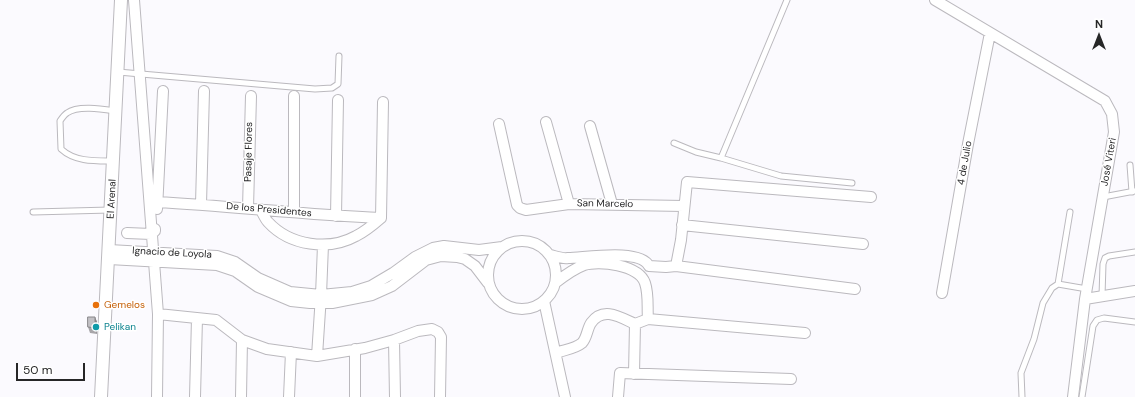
<!DOCTYPE html>
<meta charset="utf-8">
<style>
body{margin:0}
#map{position:relative;width:1135px;height:397px;overflow:hidden;background:#fbfafe;font-family:"DM Sans",sans-serif}
canvas{display:block}
.north{position:absolute;left:1079px;top:16px;width:40px;height:40px;-webkit-text-stroke:3px #fff;paint-order:stroke;rotate:0deg;font-size:11px;font-weight:700;line-height:16px;text-align:center;color:#262627}
.north::after{content:'';display:block;margin:auto;width:14px;height:18px;background:#262627;clip-path:polygon(50% 0,100% 100%,50% 72%,0 100%)}
.scale{position:absolute;left:16px;top:363px;width:69px;height:18px;box-sizing:border-box;border:2px solid #262627;border-top:0;padding-left:5px;font-size:12px;line-height:14px;white-space:nowrap;color:#262627;-webkit-text-stroke:3px #fff;paint-order:stroke}
</style>
<div id="map">
<canvas width="1135" height="397"></canvas>
<div class="north">N</div>
<div class="scale">50 m</div>
</div>
<script>
const ctx = document.querySelector('canvas').getContext('2d');
ctx.lineJoin = 'round';
function trace(path, color, width, dash) {
  ctx.strokeStyle = color;
  ctx.lineWidth = width;
  ctx.lineCap = dash ? 'butt' : 'round';
  ctx.setLineDash(dash || []);
  ctx.stroke(path);
}
function fillPath(path, color) {
  ctx.fillStyle = color;
  ctx.fill(path, 'evenodd');
}
function drawText(font, color, halo, rows, align = 'center') {
  ctx.font = font + ' "DM Sans",sans-serif';
  ctx.lineWidth = 3;
  ctx.setLineDash([]);
  ctx.textBaseline = 'middle';
  ctx.strokeStyle = halo;
  ctx.fillStyle = color;
  for (const [text, x, y, turn = 0] of rows) {
    ctx.save();
    ctx.translate(x, y);
    ctx.rotate((+turn || 0) * Math.PI / 180);
    ctx.textAlign = isNaN(turn) ? turn : align;
    if (halo) ctx.strokeText(text, 0, 0);
    ctx.fillText(text, 0, 0);
    ctx.restore();
  }
}
const service = new Path2D(`
 M118,72l197,17 17,-1 6,-4 1,-28
 M674,143l22,9 25,6 66,-158
 M721,158l60,18 71,7
 M113,161c-18,0 -38,1 -52,-12l-1,-28c2,-3 4,-6 7,-8 11,-8 35,-4 48,-2
 M1130,165l2,27
 M1103,197l32,-6
 M33,212l77,-2
 M1070,212l-12,72 29,5
 M1102,296l1,-32 2,-6 4,-2 26,-4
 M1022,397l-1,-24 13,-34 9,-36 9,-15 6,-4
 M1082,397l11,-71 4,-6 7,-2 31,4`);
const minor = new Path2D(`
 M134,0l24,314 -1,83
 M935,0l170,101 7,13 2,18 -29,167 -12,98
 M546,122l23,82
 M499,124l18,81 3,3 6,2 43,-6 115,2
 M590,126l22,78
 M157,202c75,4 149,13 224,16
 M201,204l3,-113
 M248,208l3,-112
 M157,209l6,-118
 M260,209c3,4 5,10 8,13 22,24 61,29 88,14 10,-5 17,-11 25,-18
 M294,212v-116
 M336,216l2,-116
 M381,218l2,-116
 M682,225l181,19
 M127,233l24,1 4,-3v-2
 M488 275a34 34 0 1 1 68 0a34 34 0 1 1-68 0Z
 M109,250l108,6 18,6 23,16 32,14 31,3 31,-3 19,-6 22,-13 22,-16 18,-9 11,-2 35,4 23,-3
 M550,255c5,1 12,4 18,3 16,0 72,-10 81,8l17,1 10,-1 179,23
 M109,259l108,6 18,6 23,16 33,14 19,2h22l40,-8 20,-9 34,-26 15,-4 16,1 8,2 10,7 13,17
 M676,266l5,-26 6,-58 184,15
 M555,283c9,-7 18,-14 29,-18 15,-5 55,0 61,18 4,12 2,24 3,36
 M942,293l26,-149 22,-111
 M1085,299l50,-8
 M544,301l21,96
 M158,314l58,6 26,20 25,9 50,7 48,-8 29,-8 24,-9 14,-2 6,3 3,5 -1,60
 M394,340l1,57
 M355,349v48
 M556,353c7,-3 19,-4 26,-10 5,-5 5,-14 9,-20 12,-17 29,-6 44,1l13,-5 157,14
 M317,356l4,-61 2,-50
 M634,374l1,-50
 M195,397l2,-79
 M241,397l1,-57
 M289,397l2,-45
 M618,397l2,-24 171,6`);
const tertiary = new Path2D(`
 M101,397l20,-397`);
trace(service, '#bbb9be', 7);
trace(minor, '#bbb9be', 12);
trace(tertiary, '#bbb9be', 14);
trace(service, '#fff', 5);
trace(minor, '#fff', 10);
trace(tertiary, '#fff', 12);
fillPath(new Path2D(`
 M95,317l2,5v12l-7,-1 -2,-6z`), '#a8a6a9');
fillPath(new Path2D(`
 M95,317l2,5v12l-2,-6z`), '#88878a');
const building = new Path2D(`
 M88,317h7v11l-7,-1z`);
fillPath(building, '#c3c1c5');
trace(building, '#88878a', 1);
for (const [x, y, r, color] of [
 [96,305,4,"#e8710a"],
 [96,327,4,"#0f9aa8"]
]) {
  const dot = new Path2D();
  dot.arc(x, y, r, 0, 2 * Math.PI);
  ctx.fillStyle = color;
  ctx.fill(dot);
  trace(dot, '#fff', 1.5);
}
drawText('10px', '#262627', '#fff', [
 ["Pasaje Flores",249,152,-89],
 ["José Viteri",1109,162,-80],
 ["4 de Julio",965,163,-80],
 ["El Arenal",112,199,-87],
 ["San Marcelo",605,204,1],
 ["De los Presidentes",269,210,5],
 ["Ignacio de Loyola",172,253,3]
]);
drawText('10px', '#c56008', '#fff', [
 ["Gemelos",104,305]
], 'left');
drawText('10px', '#0d838f', '#fff', [
 ["Pelikan",104,327]
], 'left');
</script>
